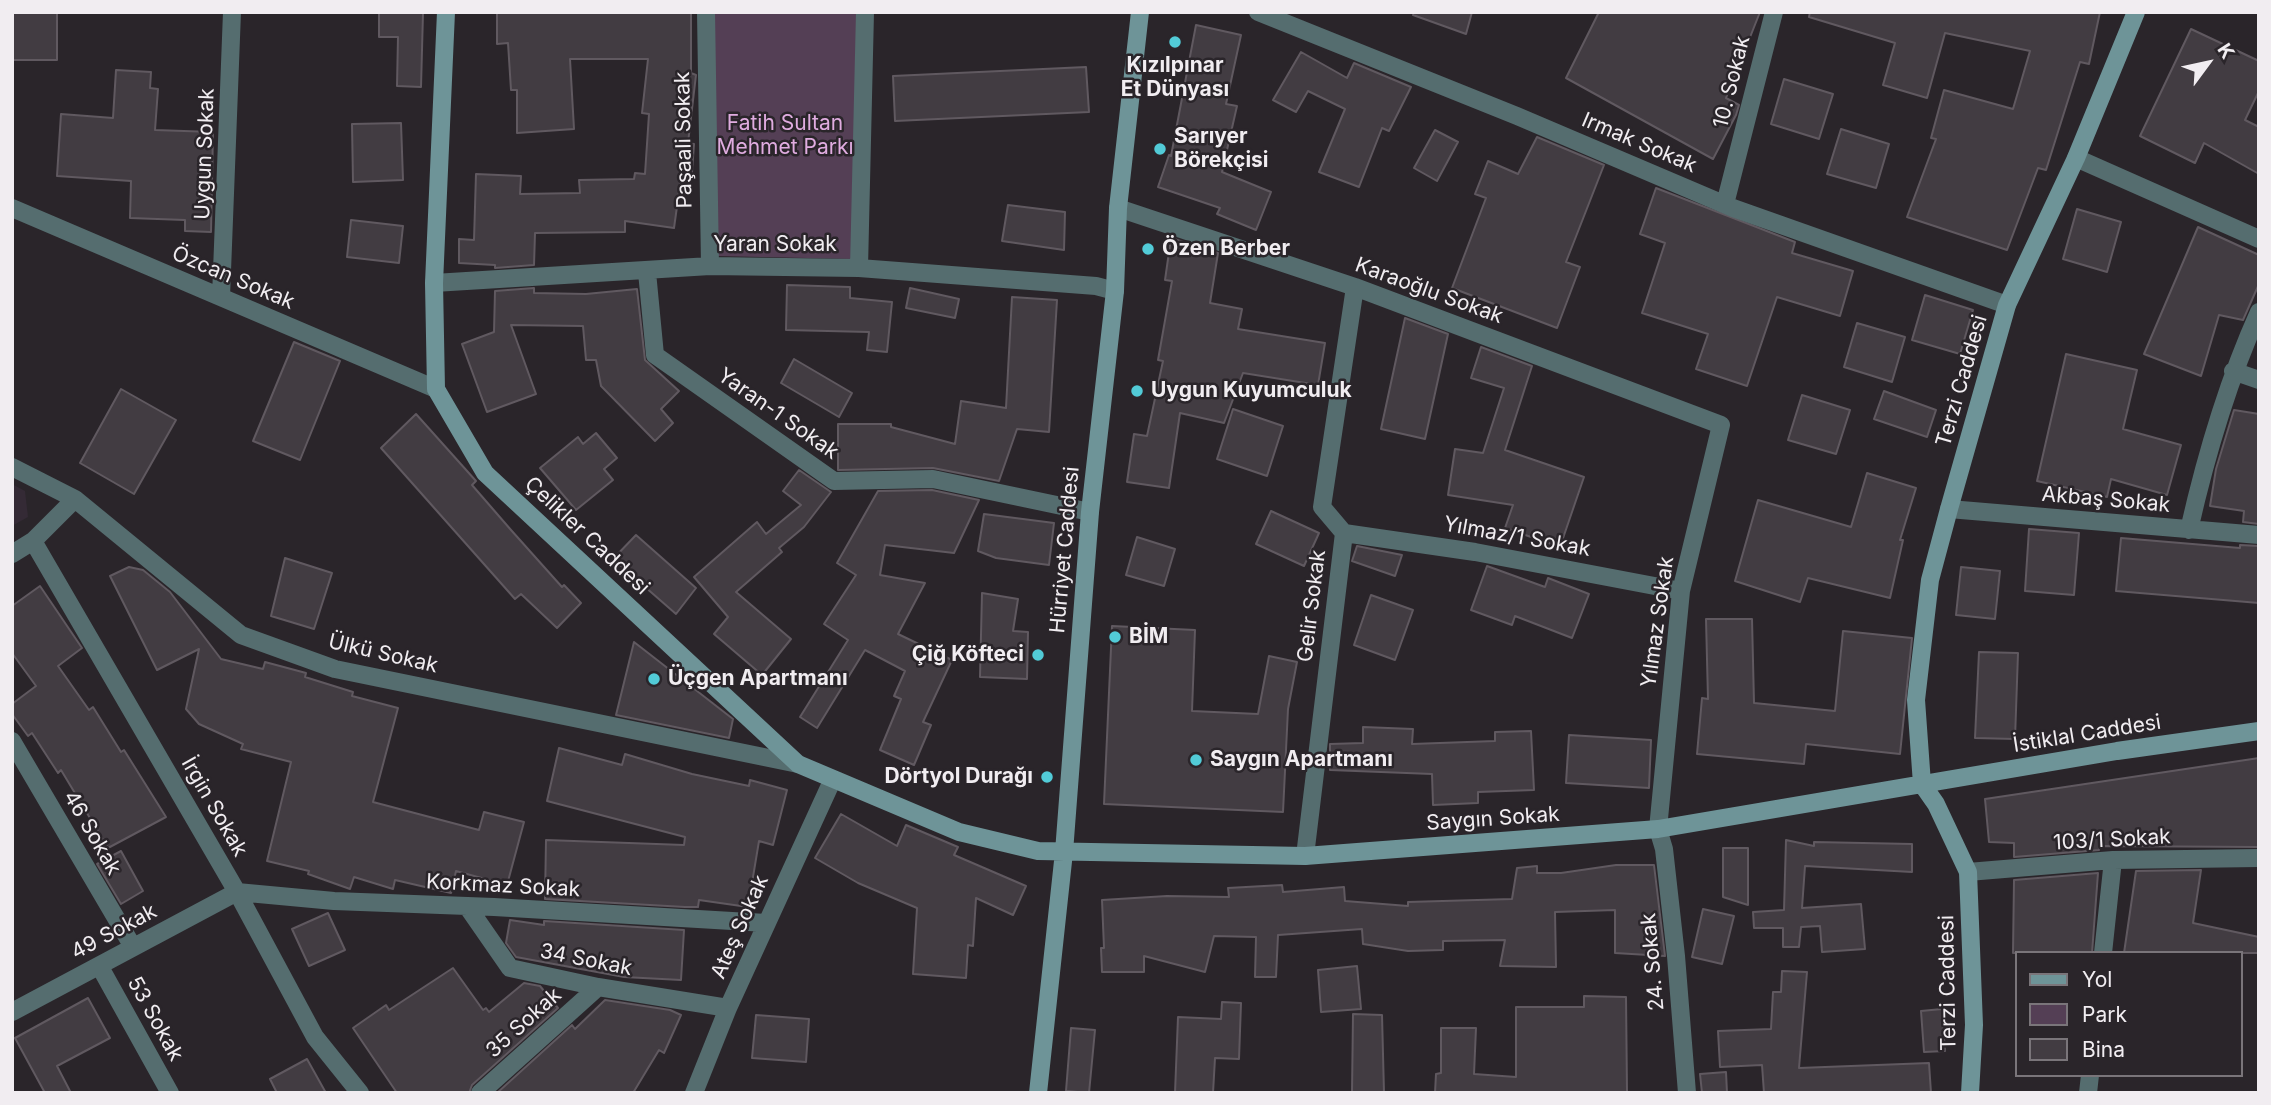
<!DOCTYPE html>
<meta charset="utf-8">
<style>
body{margin:0}
#map{position:relative;width:2271px;height:1105px;overflow:hidden;background:#2a252a;font-family:Inter,sans-serif}
canvas{display:block}
.frame{position:absolute;inset:0;border:14px solid #f1edf1;pointer-events:none}
.legend{position:absolute;left:2015px;top:951px;width:228px;height:126px;box-sizing:border-box;background:#2a252a;border:2px solid #7a757a;margin:0;padding:9px 12px;list-style:none;font-size:21px;color:#f1edf1}
.legend li{display:flex;align-items:center;gap:14px;height:35px}
.legend b{width:35px;border:2px solid #7a757a}
.north{position:absolute;left:2173px;top:28px;width:70px;height:70px;-webkit-text-stroke:5px #2a252a;paint-order:stroke;rotate:57deg;font-size:19px;font-weight:700;line-height:28px;text-align:center;color:#f1edf1}
.north::after{content:'';display:block;margin:auto;width:24px;height:32px;background:#f1edf1;clip-path:polygon(50% 0,100% 100%,50% 72%,0 100%)}
</style>
<div id="map">
<canvas width="2271" height="1105"></canvas>
<div class="frame"></div>
<ul class="legend">
<li><b style="height:9px;background:#6e9498"></b>Yol</li>
<li><b style="height:19px;background:#543f55"></b>Park</li>
<li><b style="height:19px;background:#423c42"></b>Bina</li>
</ul>
<div class="north">K</div>
</div>
<script>
const ctx = document.querySelector('canvas').getContext('2d');
ctx.lineJoin = 'round';
function fillPath(path, color) {
  ctx.fillStyle = color;
  ctx.fill(path, 'evenodd');
}
function trace(path, color, width, dash) {
  ctx.strokeStyle = color;
  ctx.lineWidth = width;
  ctx.lineCap = dash ? 'butt' : 'round';
  ctx.setLineDash(dash || []);
  ctx.stroke(path);
}
function drawText(font, color, halo, rows, align = 'center') {
  ctx.font = font + ' Inter,sans-serif';
  ctx.lineWidth = 5;
  ctx.setLineDash([]);
  ctx.textBaseline = 'middle';
  ctx.strokeStyle = halo;
  ctx.fillStyle = color;
  for (const [text, x, y, turn = 0] of rows) {
    ctx.save();
    ctx.translate(x, y);
    ctx.rotate((+turn || 0) * Math.PI / 180);
    ctx.textAlign = isNaN(turn) ? turn : align;
    if (halo) ctx.strokeText(text, 0, 0);
    ctx.fillText(text, 0, 0);
    ctx.restore();
  }
}
fillPath(new Path2D(`
 M12,484l13,7 3,26 -16,9z`), '#342a35');
fillPath(new Path2D(`
 M712,12h145l-4,247 -138,-3z`), '#543f55');
const building = new Path2D(`
 M12,12h45v48h-45z
 M379,12l44,1 -2,74 -24,-1 1,-49h-19z
 M497,12h194v61l5,2 -8,68 6,1 -2,28 -10,-1 -8,57 -49,-7v11l-90,1 -1,32 -39,3v-3l-36,-2v-24l15,1 2,-66 45,2 -1,18 60,-1 -1,-13 55,-1 1,-6 10,1 4,-60 -7,-1 6,-54h-78l4,70 -57,4v-43h-6l-3,-47 -11,1z
 M1414,12h58l-6,22 -53,-19z
 M1599,12h161l-34,86 13,7 -3,10 -23,44 -147,-81z
 M1810,12h290l-11,52 -9,-2 -34,108 -8,-2 -31,82 -100,-33 29,-78 -5,-1 13,-48 69,19 17,-58 -85,-18 -18,65 -44,-13 12,-42 -86,-26z
 M1196,25l45,10 -15,69 11,2 -15,66 49,20 -15,38 -39,-16 3,-6 -62,-21 11,-32 2,1z
 M2191,29l68,32v30l-14,29 14,7v47l-55,-31 -9,20 -55,-27z
 M1301,52l46,26 7,-15 57,24 -22,44 -7,-3 -23,59 -40,-15 26,-63 -37,-18 -12,21 -23,-12z
 M1086,67l3,45 -194,9 -2,-45z
 M116,70l35,2 -1,16 8,1 -3,41 58,2 -2,100 -26,-1v-11l-55,-2 1,-37 -74,-5 4,-62 52,4z
 M1784,79l49,15 -14,45 -48,-15z
 M401,123l2,57 -50,2 -1,-58z
 M1841,129l48,15 -13,44 -49,-14z
 M1435,130l23,12 -21,39 -23,-13z
 M1537,137l67,28 -38,97 14,5 -23,61 -105,-40 34,-90 -11,-4 13,-33 30,13z
 M1656,188l139,54 -3,11 61,18 -13,45 -63,-19 -30,89 -51,-17 12,-35 -66,-21 23,-70 -25,-9z
 M1008,205l57,7 -1,38 -62,-9z
 M2077,209l44,13 -14,50 -44,-13z
 M351,220l52,6 -4,37 -52,-6z
 M2198,227l61,28v29l-16,36 -24,-5 -18,61 -57,-22z
 M1171,238l47,15 -8,50 32,6 -4,20 87,14 -7,42 -75,-12 -19,50 -44,-10 -11,75 -42,-6 7,-48 13,2 16,-75 -5,-1 14,-79 -7,-1z
 M787,285l63,2v11l42,4 -5,50 -20,-2 2,-18 -83,-2z
 M534,288v5l52,1 51,-5 8,71 34,31 -18,18 12,14 -18,18 -54,-55 -5,-26h-10l-3,-34 -72,-1 25,69 -49,18 -25,-68 32,-12 1,-41z
 M910,288l49,11 -4,19 -49,-10z
 M1925,295l48,15 -13,44 -48,-14z
 M1012,297l45,3 -8,132 -32,-3 -18,52 -66,-13 -95,2v-46h53v3l64,17 6,-43 45,7z
 M1405,318l43,16 -23,105 -44,-10z
 M1857,323l48,14 -13,45 -48,-15z
 M294,342l46,19 -40,99 -47,-19z
 M1481,347l51,19 -27,84 79,27 -24,70 -55,-19 8,-23 -65,-10 7,-46 28,4 21,-65 -33,-10z
 M2066,354l71,16 -14,59 58,16 -14,50 -56,-16 -4,18 -70,-16z
 M794,359l58,34 -13,24 -58,-34z
 M121,389l55,31 -42,74 -54,-31z
 M1884,391l52,19 -9,27 -53,-18z
 M1802,395l48,15 -14,44 -48,-14z
 M1233,409l50,17 -16,50 -50,-17z
 M2234,410l25,4v110l-16,-2 1,-11 -34,-5 6,-37z
 M416,414l60,67 -4,4 39,45 51,57 2,-2 17,18 -24,25 -36,-34 -6,5 -134,-151z
 M596,433l21,25 -13,11 9,11 -37,30 -36,-42 38,-31 5,7z
 M799,470l32,22 -27,35 -25,21 3,4 -46,40 55,47 -29,36 -48,-41 14,-17 -34,-40 63,-55 9,12 35,-29 -18,-14z
 M1867,473l49,15 -16,52h3l-13,58 -82,-20 -8,24 -65,-21 23,-81 93,27z
 M932,490l47,10 -25,53 -69,-8 -5,30 45,8 -27,51 54,26 -29,62 8,3 -17,40 -34,-15 21,-51 -7,-3 11,-25 -40,-21 -48,78 -17,-11 48,-77 -24,-16 32,-49 -19,-12 41,-72z
 M1271,511l48,22 -15,33 -48,-22z
 M984,514l70,9 -5,42 -53,-7 -18,-7z
 M2029,529l50,4 -5,62 -49,-4z
 M636,535l60,53 -20,26 -63,-55z
 M1137,537l38,12 -11,37 -38,-11z
 M2121,538l119,10v-3l19,1v57l-143,-12z
 M1357,546l45,9 -7,21 -43,-15z
 M285,558l47,15 -18,56 -43,-13z
 M1487,566l58,21 3,-9 41,16 -17,44 -57,-22 -3,9 -41,-15z
 M129,567l14,3 27,22 51,67 42,10 2,-7 41,11 -1,4 48,15 -1,4 46,12 -25,94 106,28 5,-18 40,10 -17,63 -51,-14 -5,22 -56,-13 -2,9 -39,-12 -4,12 -42,-15 1,-3 -42,-10 24,-99 -50,-13 2,-5 -44,-20 -13,-15 13,-60 -42,21 -47,-94z
 M1961,567l39,4 -5,48 -39,-4z
 M40,586l42,62 -24,18 31,44 4,-3 28,45 3,-2 42,67 -58,31 -47,-78 -3,3 -26,-40 -4,3 -16,-22v-10l24,-18 -24,-33v-47z
 M982,593l36,6 -5,32 15,1 -1,47 -47,-2z
 M1371,595l42,15 -18,50 -41,-15z
 M1706,619h46l2,84 81,8 8,-80 69,7 -12,116 -94,-10 -2,20 -107,-10 5,-56 6,1z
 M1112,626l83,4 -3,81 66,3 11,-58 28,6 -9,47 -5,103 -179,-8z
 M634,642l99,77 -4,19 -113,-23z
 M1979,652l39,1 -3,86 -40,-1z
 M1363,727l50,2 -1,15 83,-3v-9l36,-1 3,59 -56,2v11l-45,2 -1,-31 -102,-4v-26l33,-1z
 M1569,735l82,5 -2,48 -83,-5z
 M559,748l63,17 3,-11 67,20 57,12 1,-6 37,10 -14,55 -14,-4 -11,66 -49,-7 -1,7h-13l-140,-8 1,-59 138,5 1,-8 -138,-36z
 M2259,758v89l-160,-1v4l-85,7v-14l-25,-1 -4,-43z
 M841,814l56,32 9,-21 52,22 -4,8 72,31 -13,29 -37,-17 -3,48 -5,-1 -2,33 -53,-4 4,-66 -59,-25 -43,-25z
 M1786,840l28,6v-4l98,2v28l-107,-6 -3,42 59,-4 4,45 -43,3 -2,-26 -19,1 -2,20h-16v-19h-29l-1,-16 31,-2z
 M1723,848h25v57l-25,-8z
 M121,851l22,40 -22,13 -24,-40z
 M1616,865h38l11,91 -50,-3v-43l-60,2 1,55 -56,-1 5,-26 -62,1v9l-35,1 -45,-7 -1,-15 -84,6 -2,42h-21l1,-40 -42,-1 -9,36 -61,-16v16h-42l-1,-24h3l-2,-48 65,-4 62,1 -1,-9 54,-3 1,7 61,-5 1,14 63,5v-4l104,-3 5,-31 20,-2v7h24z
 M2201,870l-8,53 66,14v16h-135l12,-82z
 M2098,873l-6,80h-79l1,-73z
 M1703,909l31,7 -12,48 -30,-7z
 M328,913l17,37 -36,16 -17,-37z
 M510,920l34,5v-4l140,9 -3,50 -57,-3 -108,-20 -10,-14z
 M1357,966l4,43 -40,3 -3,-42z
 M453,968l30,42 3,-2 3,4 35,-29 16,3 18,22 -86,77 -3,8h-72l-44,-65 33,-23 3,5z
 M1782,971l25,1 -8,96 130,-5 2,30h-167l-2,-28 -42,2 -2,-36 53,-2 2,-37h8z
 M1584,996l42,1 1,95 -192,1 1,-19 5,-1v-45h35l-2,46 42,3v-70h68z
 M88,998l22,40 -53,28 14,27h-26l-30,-55z
 M605,1000l65,10 11,5 -17,38 -5,-3 -26,43h-136l75,-68 3,4z
 M1222,1002l19,1 -2,56 -24,-1 -2,35h-38l3,-76 43,2z
 M1942,1009l3,42 -21,1 -3,-41z
 M1353,1014l29,1 2,78h-32z
 M756,1015l53,4 -3,43 -54,-4z
 M1071,1028l24,2 -6,63 -23,-2z
 M307,1059l19,34h-49l-7,-14z
 M1726,1072l1,21h-25l-2,-19z`);
fillPath(building, '#423c42');
trace(building, '#605960', 2);
trace(new Path2D(`
 M706,12l4,254
 M1258,12l259,104 216,92 274,97
 M2076,158l183,81
 M1725,204l49,-192
 M12,208l424,181
 M1118,208l237,79 366,138 -40,166 -23,238 6,20 12,107 11,137
 M859,268l6,-256
 M647,272l8,83 179,126 99,-2 157,33
 M434,283l276,-17 149,2 237,18 19,5
 M221,297l11,-285
 M2233,371l26,9
 M12,467l63,32 166,136 94,34 463,95
 M1949,509l310,26
 M2189,530c17,-75 38,-147 70,-218
 M1344,533l131,19 206,39
 M33,541l204,351 78,145 45,56
 M12,554l21,-13 42,-42
 M12,741l121,206
 M1305,856l39,-323 -22,-26 33,-220
 M1968,872l145,-12 146,-2
 M467,906l43,62 88,19 130,21
 M2103,953l10,-93
 M100,967l70,126
 M12,1012l225,-120 97,9 160,6 272,16
 M480,1093l118,-106
 M694,1093l34,-85 104,-227
 M2088,1093l2,-18`), '#556d6f', 18);
trace(new Path2D(`
 M446,12l-12,271 2,106 49,84 313,291 161,68 79,19 267,5 353,-27 459,-78 142,-20
 M1922,784l-6,-84 14,-120 19,-71 58,-204 69,-147 60,-146
 M1922,784l14,20 32,68 6,153 -4,68
 M1038,1093l26,-241 26,-340 25,-221 3,-83 22,-196`), '#6e9498', 18);
for (const [x, y, r, color] of [
 [1175,42,7,"#52cbd7"],
 [1160,149,7,"#52cbd7"],
 [1148,249,7,"#52cbd7"],
 [1137,391,7,"#52cbd7"],
 [1115,637,7,"#52cbd7"],
 [1038,655,7,"#52cbd7"],
 [654,679,7,"#52cbd7"],
 [1196,760,7,"#52cbd7"],
 [1047,777,7,"#52cbd7"]
]) {
  const dot = new Path2D();
  dot.arc(x, y, r, 0, 2 * Math.PI);
  ctx.fillStyle = color;
  ctx.fill(dot);
  trace(dot, '#2a252a', 2.5);
}
drawText('bold 21px', '#f1edf1', '#2a252a', [
 ["Kızılpınar",1175,66,"center"],
 ["Et Dünyası",1175,90,"center"],
 ["Sarıyer",1174,137],
 ["Börekçisi",1174,161],
 ["Özen Berber",1162,249],
 ["Uygun Kuyumculuk",1151,391],
 ["BİM",1129,637],
 ["Çiğ Köfteci",1024,655,"right"],
 ["Üçgen Apartmanı",668,679],
 ["Saygın Apartmanı",1210,760],
 ["Dörtyol Durağı",1033,777,"right"]
], 'left');
drawText('21px', '#f1edf1', '#2a252a', [
 ["10. Sokak",1732,82,-76],
 ["Paşaali Sokak",684,140,-91],
 ["Irmak Sokak",1639,143,23],
 ["Uygun Sokak",205,154,-88],
 ["Yaran Sokak",775,245],
 ["Özcan Sokak",233,278,23],
 ["Karaoğlu Sokak",1429,291,20],
 ["Terzi Caddesi",1962,381,-74],
 ["Yaran-1 Sokak",778,414,35],
 ["Akbaş Sokak",2106,500,5],
 ["Çelikler Caddesi",587,536,43],
 ["Yılmaz/1 Sokak",1517,537,10],
 ["Hürriyet Caddesi",1065,550,-85],
 ["Gelir Sokak",1312,606,-83],
 ["Yılmaz Sokak",1658,622,-82],
 ["Ülkü Sokak",383,654,13],
 ["İstiklal Caddesi",2087,734,-9],
 ["İrgin Sokak",214,807,60],
 ["Saygın Sokak",1493,819,-4],
 ["46 Sokak",92,833,60],
 ["103/1 Sokak",2112,840,-3],
 ["Korkmaz Sokak",503,886,3],
 ["Ateş Sokak",740,927,-66],
 ["49 Sokak",114,932,-28],
 ["34 Sokak",586,960,11],
 ["24. Sokak",1653,962,-95],
 ["Terzi Caddesi",1948,983,-91],
 ["53 Sokak",155,1019,61],
 ["35 Sokak",524,1023,-42]
]);
drawText('21px', '#e0ace0', '#2a252a', [
 ["Fatih Sultan",785,124],
 ["Mehmet Parkı",785,148]
]);
</script>
